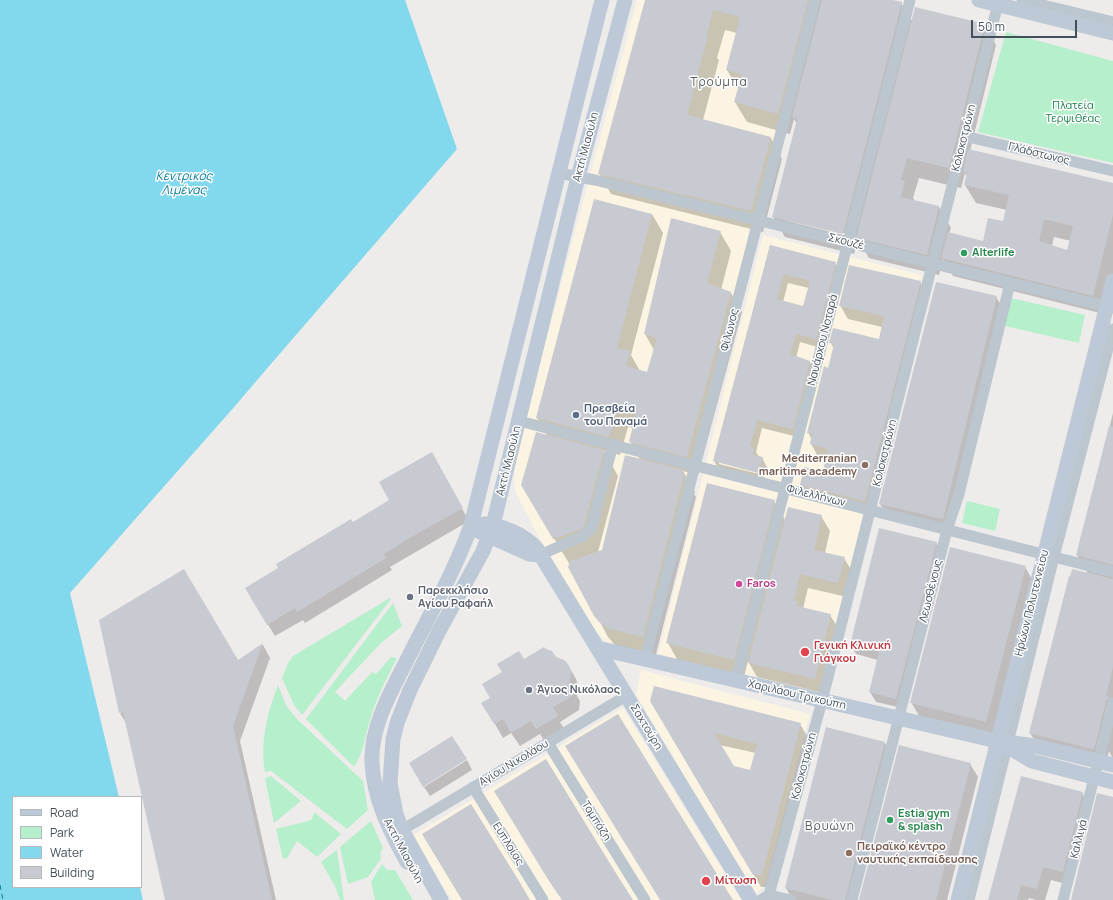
<!DOCTYPE html>
<meta charset="utf-8">
<style>
body{margin:0}
#map{position:relative;width:1113px;height:900px;overflow:hidden;background:#eeebeb;font-family:Manrope,sans-serif}
canvas{display:block}
.legend{position:absolute;left:12px;top:796px;width:130px;height:92px;box-sizing:border-box;background:#fff;border:1px solid #b4b9bd;margin:0;padding:5px 7px;list-style:none;font-size:12px;color:#434f59}
.legend li{display:flex;align-items:center;gap:8px;height:20px}
.legend b{width:20px;border:1px solid #b4b9bd}
.scale{position:absolute;left:971px;top:20px;width:106px;height:18px;box-sizing:border-box;border:2px solid #434f59;border-top:0;padding-left:5px;font-size:12px;line-height:14px;white-space:nowrap;color:#434f59;-webkit-text-stroke:3px #fff;paint-order:stroke}
</style>
<div id="map">
<canvas width="1113" height="900"></canvas>
<ul class="legend">
<li><b style="height:5px;background:#bdc9d6"></b>Road</li>
<li><b style="height:11px;background:#b6efcb"></b>Park</li>
<li><b style="height:11px;background:#82d9ee"></b>Water</li>
<li><b style="height:11px;background:#c8cad1"></b>Building</li>
</ul>
<div class="scale">50 m</div>
</div>
<script>
const ctx = document.querySelector('canvas').getContext('2d');
ctx.lineJoin = 'round';
function fillPath(path, color) {
  ctx.fillStyle = color;
  ctx.fill(path, 'evenodd');
}
function trace(path, color, width, dash) {
  ctx.strokeStyle = color;
  ctx.lineWidth = width;
  ctx.lineCap = dash ? 'butt' : 'round';
  ctx.setLineDash(dash || []);
  ctx.stroke(path);
}
function drawText(font, color, halo, rows, align = 'center') {
  ctx.font = font + ' Manrope,sans-serif';
  ctx.lineWidth = 3;
  ctx.setLineDash([]);
  ctx.textBaseline = 'middle';
  ctx.strokeStyle = halo;
  ctx.fillStyle = color;
  for (const [text, x, y, turn = 0] of rows) {
    ctx.save();
    ctx.translate(x, y);
    ctx.rotate((+turn || 0) * Math.PI / 180);
    ctx.textAlign = isNaN(turn) ? turn : align;
    if (halo) ctx.strokeText(text, 0, 0);
    ctx.fillText(text, 0, 0);
    ctx.restore();
  }
}
fillPath(new Path2D(`
 M637,0h176l-169,651 -39,-10 -9,-10 -12,-16 -44,-76 -23,-44 -3,-11 1,-20 13,-56z
 M763,235l159,40 -103,417 -161,-38z
 M641,670l169,44 -45,171 -10,10 -119,-200z
 M623,708l118,192h-289l-40,-64z`), '#fcf4e2');
fillPath(new Path2D(`
 M1006,32l107,29v102l-135,-31z
 M1011,298l74,17 -6,28 -74,-17z
 M967,501l33,8 -5,22 -33,-8z
 M390,598l1,1 -89,116 -8,-10 -12,-27 6,-15 5,-7z
 M393,603l9,23 -21,17 -46,49 10,9 27,-29 4,2 15,-17 6,1c-10,20 -21,40 -27,62 -6,18 -5,30 -16,47l-48,-48z
 M278,685l9,22 11,13 65,61 5,29 -21,19 -76,-58 -6,1c-5,-31 2,-58 13,-87z
 M271,776l30,25 -27,22 -9,-45z
 M314,812l27,22 -24,23 -20,-16 -10,17 -4,1 -7,-30 32,-8 4,-2z
 M371,821l12,27 -3,5 1,6 -13,18 -20,7 -8,-37z
 M337,850l7,50h-4l-5,-14 -14,-24z
 M382,864l5,6h8l18,30h-38l-4,-18z`), '#b6efcb');
fillPath(new Path2D(`
 M0,0h405l52,149 -181,209 -41,48 -165,187 49,204h-106v90h127l3,13h-143z`), '#82d9ee');
fillPath(new Path2D(`
 M646,0h243l12,3 12,19 71,2 12,21 -26,106 143,33v91l-9,39 -151,-38 -10,-17 -4,16 -70,-17 -11,-19 -4,15 -69,-17 -12,-21 24,-92 -3,-5 -4,15 -43,-12 -12,-20 4,-12 -12,-20 10,-37 -12,-3 -8,28 2,2 -16,60 68,18 11,21 -19,73 -152,-38 -12,-21zM965,173l2,4 -2,8 11,18 31,7 -3,12 -20,20 -35,-8 2,-6 -12,-21 -23,-5 -3,-4 6,-20 42,10zM788,219l60,15 -1,2 -59,-15zM1054,237l17,4 -3,10 -16,-5z
 M652,214l11,19 -32,122 9,16 8,2 6,-23 -9,-16 75,-102 11,19 -10,39 10,3 11,19 -44,163 -15,-4 12,21 -1,2 2,3 -41,161 -40,-13 -7,-8 -38,-72 -33,-55 11,-73 -11,-19zM628,427l5,1 -3,13 10,19 -38,91 -4,1 20,-76 -14,-25 16,4z
 M770,246l65,17 5,8 -19,77 -21,-6 -4,16 14,4 5,9 -17,66 -36,-9 -6,24 3,5 3,1 5,9 -4,15 -44,-12 -5,-9zM788,283l21,5 -5,19 -21,-5zM719,462l45,11 -1,2 -44,-11z
 M920,282l8,14 -55,218 -64,-15 -8,-14 22,-12 3,-13 -7,-2 -8,-14 1,-4 -4,-8 21,-63 5,-20 -3,-6 48,-3 3,-13 -34,-8 -8,-14z
 M996,297l8,13 -53,222 -63,-15 -8,-13z
 M1113,413v346l-4,-8 -4,16 -64,-16 -11,-18 58,-159 -11,-19z
 M431,453l38,68 -79,46 2,3 -87,53 -2,-3 -28,16 -29,-48 145,-87z
 M774,501l11,19 36,-4 9,15 -5,22 19,5 9,15 -6,24 -39,-9 -5,21 27,6 9,15 -15,63 -67,-16 -9,-16 -4,16 -66,-16 -10,-18z
 M936,543l6,9 -40,156 -26,-6 -6,-10 8,-32 -22,-6 -5,-9z
 M1025,567l11,19 -39,155 -75,-20 -11,-19z
 M263,645l7,13 -30,83 36,159h-110l-39,-175 -7,-12 118,-52z
 M555,658l13,7 8,14 2,6 -1,11 3,5 -1,9 -19,12 5,8 -20,12 -5,-8 -20,12 -9,-13 -8,5 -20,-35 8,-5 33,-38z
 M651,701l149,23 7,12 -39,151h-7zM720,745l36,8 -5,18 -18,-4z
 M885,743l7,13 -37,144h-62l-7,-12z
 M467,760l5,10 -42,26 -6,-9z
 M970,764l8,13 -31,123h-87z
 M1082,793l8,14 -20,78 -19,-5 -6,20h-9l-7,-2 -1,2h-39z`), '#0003');
trace(new Path2D(`
 M0,885l3,15`), '#097d99', 1, [5, 4]);
fillPath(new Path2D(`
 M645,0h163l-30,114 -44,-12 8,-28 -16,-4 14,-53 -27,-7 -7,28 1,1 -20,76 84,22 -20,74 -153,-37z
 M822,0h71l9,2 -59,232 -71,-17 25,-98 -5,-2z
 M915,7l70,17 -36,144 -42,-10 -6,22 4,1 -4,16 38,9 -12,49 -71,-17z
 M968,149l145,34v31l-20,82 -152,-38 7,-26 35,9 5,-23 15,3 6,-26 -45,-10 3,-12 -4,-1zM1044,219l29,7 -6,24 -28,-9z
 M594,199l58,15 -35,134 13,3 -4,15 21,6 10,-34 -13,-4 27,-116 50,13 -14,52 24,9 -44,165 -58,-15 7,-29 -18,-5 -9,29 -73,-19z
 M770,245l66,17 -20,77 -20,-5 -6,20 20,7 -17,68 -36,-9 -7,26 4,2 -1,7 10,2 -5,16 -45,-12zM784,274l26,7 -7,25 -26,-7z
 M849,265l72,16 -56,220 -65,-16 4,-18 19,4 5,-22 -18,-5 2,-10 -5,-1 17,-67 4,2 6,-24 -5,-1 4,-15 46,11 5,-23 -45,-10z
 M936,282l61,14 -54,223 -64,-15z
 M1109,426l4,1v138l-37,-10z
 M536,432l68,18 -20,76 -5,4 -26,9 -32,-54z
 M432,452l31,56 -55,31 -24,15 2,4 -89,54 -2,-4 -28,17 -22,-37 33,-20 -2,-4 75,-45 2,3 36,-22 -10,-18z
 M625,455l58,15 -1,4 2,1 -41,162 -33,-8 -9,-5 -7,-8 -26,-49 2,-6 32,-11z
 M707,483l68,17 -41,160 -68,-17z
 M788,507l34,8 -8,35 31,7 -7,26 -38,-9 -6,26 4,1 -1,5 34,8 -16,65 -67,-16z
 M879,528l58,14 -41,157 -27,-7 10,-40 -29,-7z
 M950,547l76,19 -40,156 -76,-19z
 M184,569l54,91 25,-17 -30,83 39,174h-107l-42,-188 -4,1 -20,-93z
 M1072,569l41,10v88l-7,29 5,1 -5,4 -12,48h-2l-63,-16 40,-157 1,1z
 M544,647l2,2 6,2 4,6 8,3 4,4 3,6 -1,12 3,5 -1,9 -19,11 5,9 -22,13 -5,-8 -20,12 -8,-14 -9,5 -13,-21 9,-5 -8,-14 20,-12 -5,-8 22,-13 5,8z
 M654,686l147,37 -39,152h-9l-103,-174zM714,733l43,11 -7,26 -16,-4z
 M618,714l24,39 91,147h-73l-95,-154z
 M826,727l59,15 -40,158h-13l-47,-12z
 M452,736l15,23 -44,28 -14,-24z
 M899,745l72,18 -35,137h-77z
 M546,759l68,111 19,30h-71l-13,-19 -55,-90z
 M1021,776l62,16 -20,80 -20,-5 -6,22 -16,-4 -4,15h-29z
 M1097,793l16,4v103h-42z
 M471,804l48,77 11,19h-68l-40,-66z`), '#c8cad1');
trace(new Path2D(`
 M1022,0l91,22
 M964,136l149,35
 M559,173l36,7 517,128
 M519,421l594,151
 M540,555l43,-19 8,-7 22,-85
 M645,659l170,-659
 M736,680l174,-680
 M548,743l97,157
 M473,787l70,113
 M402,830l224,-134
 M769,895l22,5
 M761,900l8,-5 53,-194 177,-701
 M852,900l95,-370 12,-36 51,-211
 M969,900l85,-343 59,-228
 M1063,900l50,-197`), '#bbc6cf', 11);
trace(new Path2D(`
 M979,0l134,33
 M484,524c18,1 41,11 53,25l214,351
 M480,532l49,22 11,1
 M597,648l400,93 39,5 77,19
 M1005,745l27,16 81,21
 M407,862c-17,-31 -33,-62 -35,-99 -2,-37 21,-75 37,-107 21,-42 47,-87 62,-131l131,-525
 M441,900l-39,-70 -6,-16 -6,-31 3,-44 4,-16 13,-33 29,-59 44,-80 10,-26 85,-348 47,-177
 M958,900l155,-619`), '#bdc9d6', 15);
for (const [x, y, r, color] of [
 [964,253,4,"#2e9e5b"],
 [576,415,4,"#5c6f8a"],
 [865,465,4,"#8d6e63"],
 [739,584,4,"#d1479c"],
 [410,597,4,"#6b7280"],
 [805,652,5,"#e0444e"],
 [529,690,4,"#6b7280"],
 [890,820,4,"#2e9e5b"],
 [849,853,4,"#8d6e63"],
 [706,881,5,"#e0444e"]
]) {
  const dot = new Path2D();
  dot.arc(x, y, r, 0, 2 * Math.PI);
  ctx.fillStyle = color;
  ctx.fill(dot);
  trace(dot, '#fff', 1.5);
}
drawText('11px', '#137b45', '#fff', [
 ["Πλατεία",1073,106],
 ["Τερψιθέας",1073,119]
]);
drawText('11px', '#434f59', '#fff', [
 ["Κολοκοτρώνη",964,138,-76],
 ["Ακτή Μιαούλη",586,147,-75],
 ["Γλάδστωνος",1039,154,14],
 ["Σκουζέ",846,242,14],
 ["Φίλωνος",730,330,-76],
 ["Ναυάρχου Νοταρά",823,340,-76],
 ["Κολοκοτρώνη",885,453,-76],
 ["Ακτή Μιαούλη",509,461,-76],
 ["Φιλελλήνων",816,496,14],
 ["Λεωσθένους",931,591,-76],
 ["Ηρώων Πολυτεχνείου",1032,603,-76],
 ["Χαριλάου Τρικούπη",797,695,13],
 ["Σαχτούρη",646,727,59],
 ["Αγίου Νικολάου",514,763,-31],
 ["Κολοκοτρώνη",804,766,-75],
 ["Τομπάζη",596,821,58],
 ["Καλλιγά",1079,839,-76],
 ["Ευπλοίας",508,844,58],
 ["Ακτή Μιαούλη",403,851,62]
]);
drawText('bold 11px', '#27864d', '#fff', [
 ["Alterlife",972,253],
 ["Estia gym",898,814],
 ["& splash",898,827]
], 'left');
drawText('bold 11px', '#4e5e75', '#fff', [
 ["Πρεσβεία",584,409],
 ["του Παναμά",584,422]
], 'left');
drawText('bold 11px', '#785e54', '#fff', [
 ["Mediterranian",857,459],
 ["maritime academy",857,472],
 ["Πειραϊκό κέντρο",857,847,"left"],
 ["ναυτικής εκπαίδευσης",857,860,"left"]
], 'right');
drawText('bold 11px', '#b23c85', '#fff', [
 ["Faros",747,584]
], 'left');
drawText('bold 11px', '#5b616d', '#fff', [
 ["Παρεκκλήσιο",418,591],
 ["Αγίου Ραφαήλ",418,604],
 ["Άγιος Νικόλαος",537,690]
], 'left');
drawText('bold 11px', '#be3a42', '#fff', [
 ["Γενική Κλινική",814,646],
 ["Γιάγκου",814,659],
 ["Μίτωση",715,881]
], 'left');
ctx.letterSpacing = '1px';
drawText('12px', '#585c61', '#fff', [
 ["Τρούμπα",719,83],
 ["Βρυώνη",830,827]
]);
ctx.letterSpacing = '0px';
drawText('italic 12px', '#097d99', '#fff', [
 ["Κεντρικός",184,177],
 ["Λιμένας",184,191]
]);
</script>
